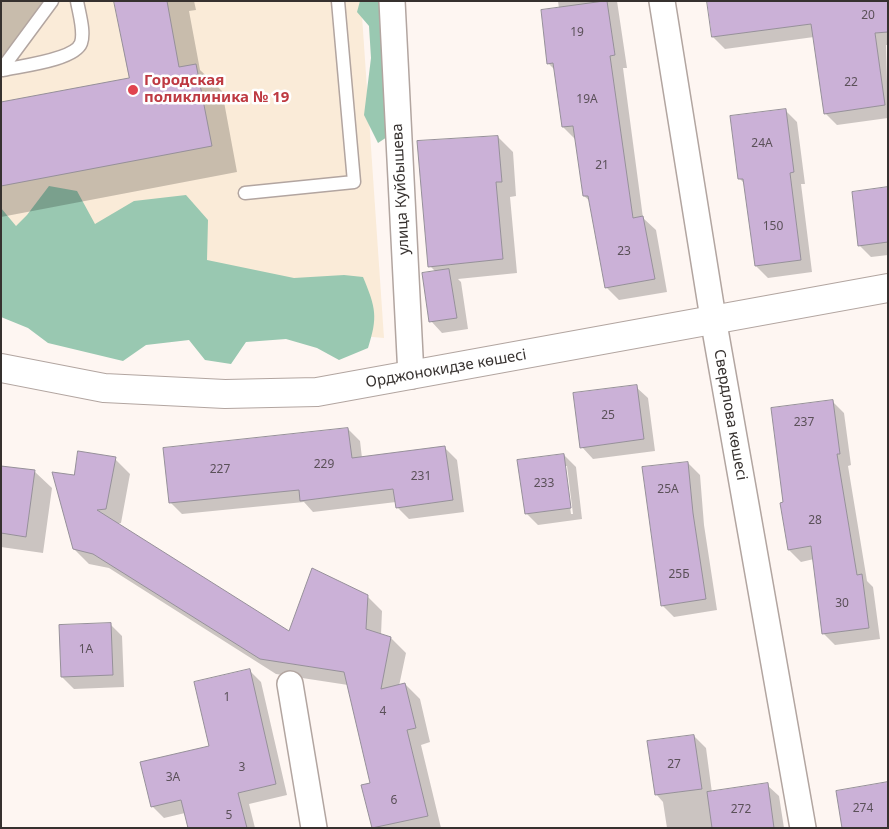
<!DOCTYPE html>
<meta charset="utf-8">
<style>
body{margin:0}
#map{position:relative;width:889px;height:829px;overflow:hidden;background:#fef6f2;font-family:"Noto Sans",sans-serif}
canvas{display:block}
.frame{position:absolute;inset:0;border:2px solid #36312f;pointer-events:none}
</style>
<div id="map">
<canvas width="889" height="829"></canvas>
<div class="frame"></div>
</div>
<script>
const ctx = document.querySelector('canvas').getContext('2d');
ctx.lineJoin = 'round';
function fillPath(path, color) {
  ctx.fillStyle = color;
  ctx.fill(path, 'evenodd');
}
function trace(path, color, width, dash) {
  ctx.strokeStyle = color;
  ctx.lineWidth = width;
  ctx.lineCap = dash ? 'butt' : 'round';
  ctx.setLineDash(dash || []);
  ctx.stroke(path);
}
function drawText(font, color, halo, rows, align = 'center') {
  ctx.font = font + ' "Noto Sans",sans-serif';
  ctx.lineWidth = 5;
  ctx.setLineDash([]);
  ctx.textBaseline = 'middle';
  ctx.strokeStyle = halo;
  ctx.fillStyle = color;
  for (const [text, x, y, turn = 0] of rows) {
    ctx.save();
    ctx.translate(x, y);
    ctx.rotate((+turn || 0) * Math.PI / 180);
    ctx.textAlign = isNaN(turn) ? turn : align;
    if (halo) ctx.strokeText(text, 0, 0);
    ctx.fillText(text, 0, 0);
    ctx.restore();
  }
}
fillPath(new Path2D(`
 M1,1h360l23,337 -383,-34z`), '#faebd8');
fillPath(new Path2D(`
 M360,1h28l8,130 -18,12 -14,-28 7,-57 -2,-32 -12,-14z
 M49,186l28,5 18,33 39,-23 52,-6 22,25 -1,40 87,18 50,-3 19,2c13,31 15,40 5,71l-29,12 -22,-12 -31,-9 -40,3 -15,22 -26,-4 -16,-20 -43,5 -23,16 -75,-18 -20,-15 -27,-11v-109l15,18 11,-11z`), '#99c8b1');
fillPath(new Path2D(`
 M1,1h56l-56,76z
 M116,1h78l2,9 -7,1 11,59 22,21 15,81 -236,45v-114l129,-24z
 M558,1h59l10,67h-4l20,150 13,12 11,62 -48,8 -13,-13 -15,-85 -7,-6 -8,-56 -13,-13 -8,-57 -6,-6 10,-55z
 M888,1v44h-2l2,73 -51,7 -12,-12 -11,-76 -89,12 -12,-12z
 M785,110l12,12 8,62h-4l11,88 -44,6 -12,-12 -11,-82 -5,-5z
 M498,137l15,15 3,44 -6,1 7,76 -59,6 3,3 7,47 -26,4 -11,-12 5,-49 -6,-6z
 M888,189v66l-17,2 -11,-11z
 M636,387l12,11 7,53 -62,8 -11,-12z
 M832,401l12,12 7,52 -3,1 19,115 6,6 7,52 -45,6 -11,-11 -10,-75 -13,3 -12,-12 -4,-47z
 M348,429l12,12 2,17 83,-10 12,12 7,52 -55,7 -12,-12 -1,-5 -83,10 -9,-10 -122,12 -12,-12z
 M564,455l12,12 6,52 -44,6 -12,-12zM565,466h2l6,48h-2z
 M115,459l15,15 -9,49 -4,1 173,109 77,-37 15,15 -1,24 10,3 15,15 -7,33 6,-2 15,15 10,43 -9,3 20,83h-68l-2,-44 -23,-99 -72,-11 -167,-106 -20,-4 -15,-15 1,-73z
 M688,463l12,12 4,50 13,85 -43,7 -12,-12z
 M1,466l33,5 18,17 -9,65 -42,-6z
 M110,624l12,12 2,51 -50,2 -12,-12z
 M249,670l12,12 26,113 -38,9 6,24h-66l-4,-15 -21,5 -12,-12 58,-59z
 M694,736l12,12 6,45 55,-8 12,11 5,32h-117l-4,-26 -7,-8z`), '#0003');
const building = new Path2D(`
 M114,1h53l12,66 17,-3 16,82 -211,40v-84l128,-24z
 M607,1l8,54 -5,1 23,162 10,-2 12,63 -50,9 -17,-92h-5l-10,-70 -11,1 -9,-64 -6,1 -6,-54z
 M707,1h181v31l-13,1 10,72 -61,9 -13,-90 -99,13z
 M786,109l8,63 -4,1 11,87 -46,6 -12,-87h-5l-8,-63z
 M498,136l4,46h-6l7,77 -75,8 -11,-126z
 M888,187v55l-30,4 -6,-54z
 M449,269l8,49 -28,4 -7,-49z
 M637,385l7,54 -64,9 -7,-55z
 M833,400l7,54h-3l20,121 5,-1 7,54 -47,6 -11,-88 -23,4 -8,-47 3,-1 -12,-94z
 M348,428l4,30 93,-12 8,54 -57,8 -3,-19 -93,12 -1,-11 -130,13 -6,-55z
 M78,451l38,6 -10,52 -9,1 192,121 23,-63 56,27 -2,34 25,8 -10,52 24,-6 11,45 -9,2 21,86 -56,12 -11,-43 9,-2 -26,-111 -84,-13 -167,-105 -20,-5 -21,-77 22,3z
 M564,454l7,54 -46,6 -8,-54z
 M688,462l5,51 13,86 -45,7 -19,-139z
 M1,466l34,4 -9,67 -25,-4z
 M111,623l2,52 -52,2 -2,-52z
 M250,669l26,115 -38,9 9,35h-59l-7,-28 -30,7 -11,-45 69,-16 -15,-64z
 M694,735l8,54 -47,6 -8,-54z
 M888,782v46h-46l-6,-37z
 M768,783l6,45h-62l-5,-36z`);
fillPath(building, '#cbb1d7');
trace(building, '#969099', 1);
const lane = new Path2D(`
 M1,70l51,-69
 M3,70c17,-4 72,-10 78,-27 4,-11 -2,-30 -4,-42
 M245,193l109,-11 -16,-181`);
const street = new Path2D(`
 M392,1l19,375
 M662,1l51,317 90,510
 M290,684l24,144`);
const secondary = new Path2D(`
 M1,368l103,20 121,6 92,-2 571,-104`);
trace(lane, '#b2a5a0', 15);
trace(street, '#b2a5a0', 28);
trace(secondary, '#b2a5a0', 30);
trace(lane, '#fff', 12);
trace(street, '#fff', 25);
trace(secondary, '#fff', 28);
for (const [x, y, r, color] of [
 [133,90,6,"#e0444e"]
]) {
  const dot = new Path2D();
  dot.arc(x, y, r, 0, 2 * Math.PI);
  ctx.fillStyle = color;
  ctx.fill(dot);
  trace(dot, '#fff', 2);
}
drawText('12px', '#5b5159', null, [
 ["20",868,16],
 ["19",577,33],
 ["22",851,83],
 ["19А",587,100],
 ["24А",762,144],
 ["21",602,166],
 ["150",773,227],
 ["23",624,252],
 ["25",608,416],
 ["237",804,423],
 ["229",324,465],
 ["227",220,470],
 ["231",421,477],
 ["233",544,484],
 ["25А",668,490],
 ["28",815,521],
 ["25Б",679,575],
 ["30",842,604],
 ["1А",86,650],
 ["1",227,698],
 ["4",383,712],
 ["27",674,765],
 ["3",242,768],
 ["3А",173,778],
 ["6",394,801],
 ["274",863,809],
 ["272",741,810],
 ["5",229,816]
]);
drawText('bold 15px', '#be3a42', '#fff', [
 ["Городская",144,81],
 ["поликлиника № 19",144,98]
], 'left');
drawText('15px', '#36312f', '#fff', [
 ["улица Куйбышева",401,189,-93],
 ["Орджонокидзе көшесі",446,369,-10],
 ["Свердлова көшесі",730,415,80]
]);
</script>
